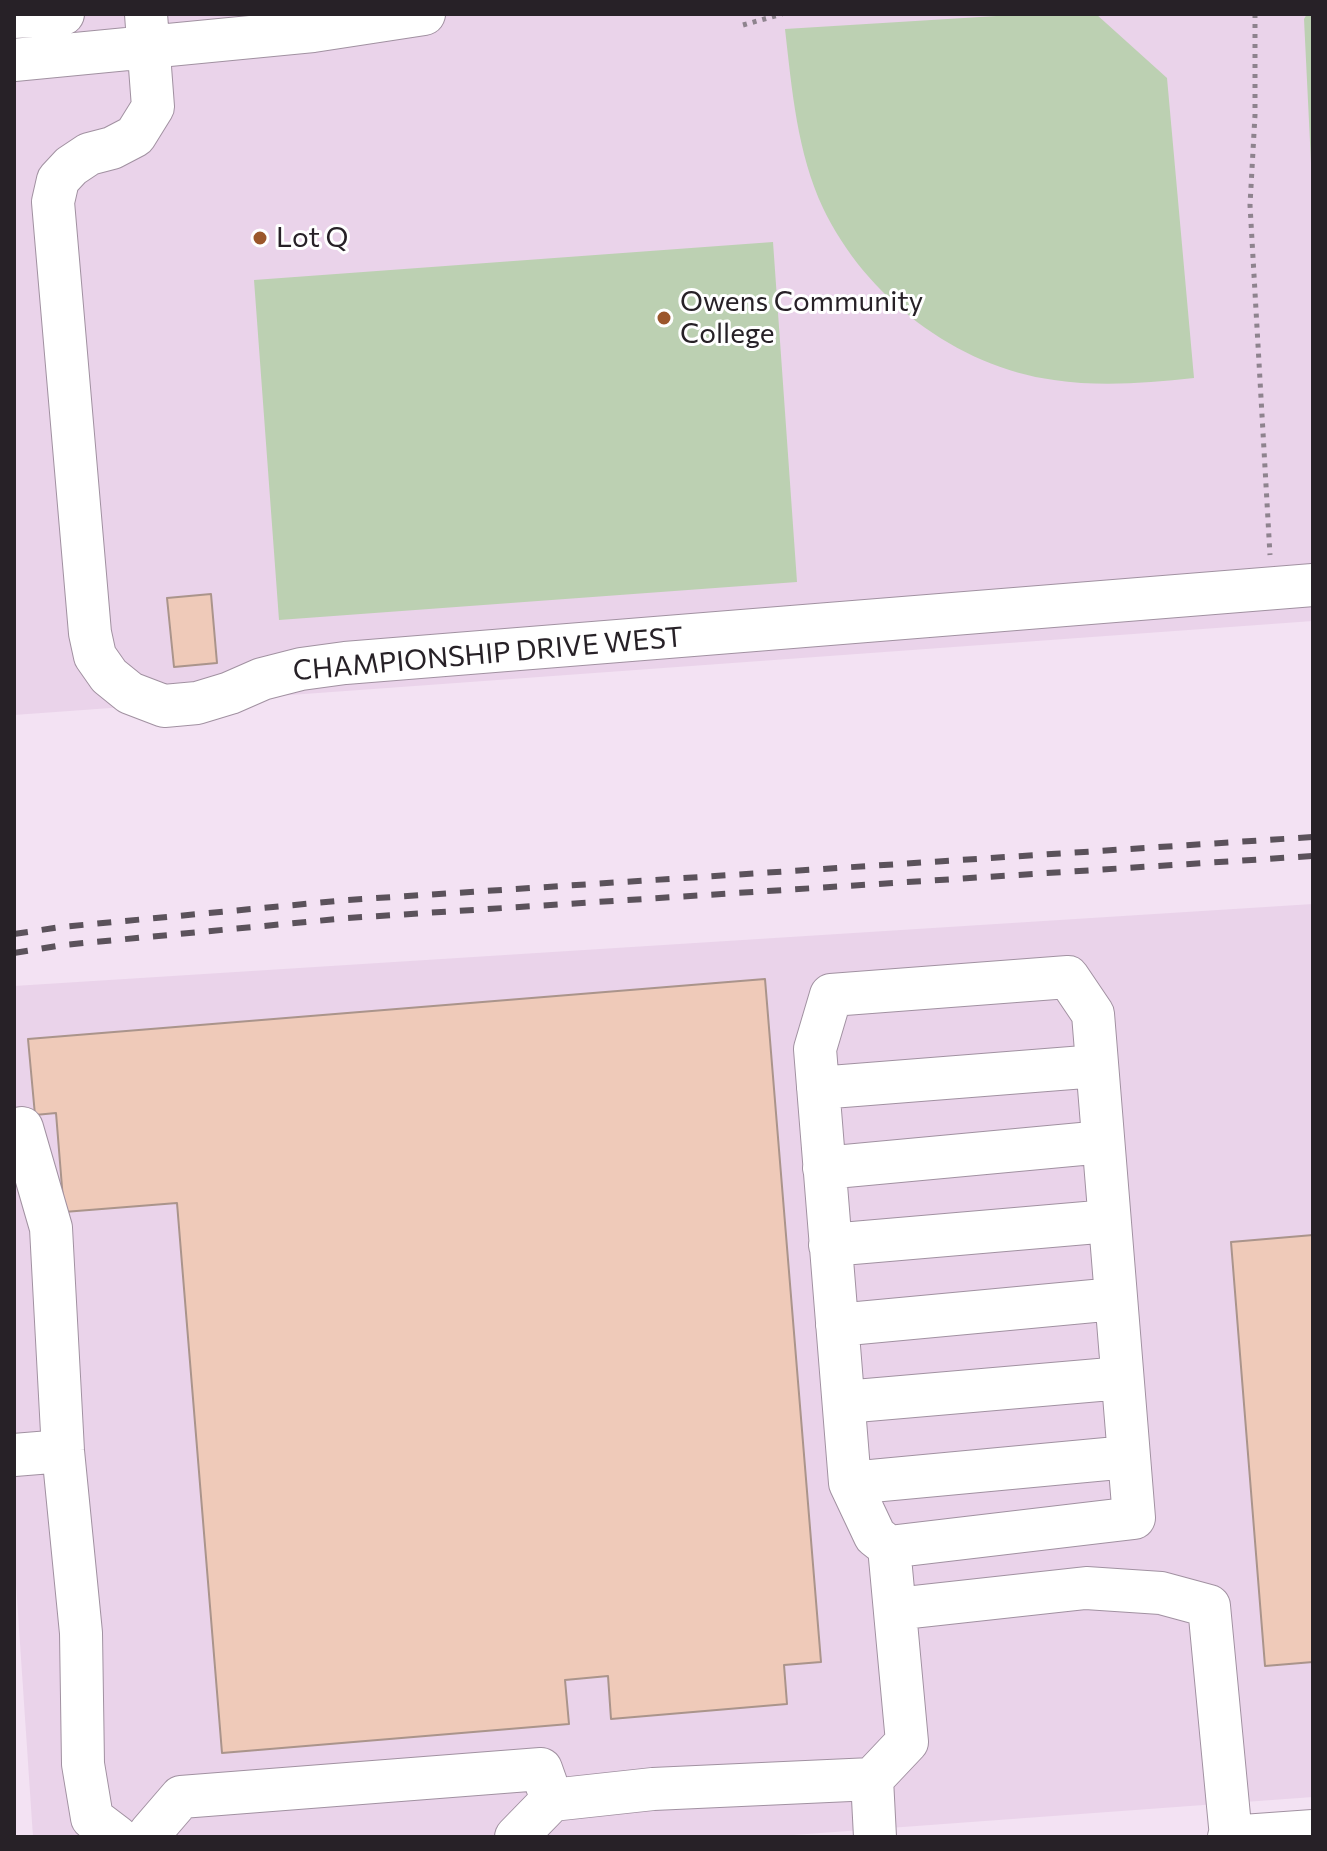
<!DOCTYPE html>
<style>
body{margin:0}
#map{position:relative;width:1327px;height:1851px;overflow:hidden;background:#f3e2f3;font-family:Commissioner,sans-serif}
canvas{display:block}
.frame{position:absolute;inset:0;border:16px solid #272127;pointer-events:none}
</style>
<div id="map">
<canvas width="1327" height="1851"></canvas>
<div class="frame"></div>
</div>
<script>
const ctx = document.querySelector('canvas').getContext('2d');
ctx.lineJoin = 'round';
function fillPath(path, color) {
  ctx.fillStyle = color;
  ctx.fill(path, 'evenodd');
}
function trace(path, color, width, dash) {
  ctx.strokeStyle = color;
  ctx.lineWidth = width;
  ctx.lineCap = dash ? 'butt' : 'round';
  ctx.setLineDash(dash || []);
  ctx.stroke(path);
}
function drawText(font, color, halo, rows, align = 'center') {
  ctx.font = font + ' Commissioner,sans-serif';
  ctx.lineWidth = 6;
  ctx.setLineDash([]);
  ctx.textBaseline = 'middle';
  ctx.strokeStyle = halo;
  ctx.fillStyle = color;
  for (const [text, x, y, turn = 0] of rows) {
    ctx.save();
    ctx.translate(x, y);
    ctx.rotate((+turn || 0) * Math.PI / 180);
    ctx.textAlign = isNaN(turn) ? turn : align;
    if (halo) ctx.strokeText(text, 0, 0);
    ctx.fillText(text, 0, 0);
    ctx.restore();
  }
}
fillPath(new Path2D(`
 M14,14h1299v607l-1299,94z
 M1313,904v893l-547,40h-733l-19,-283v-568z`), '#ead3ea');
fillPath(new Path2D(`
 M1029,14h67l71,64 27,300c-47,5 -93,9 -140,2 -98,-13 -189,-84 -231,-172 -26,-56 -31,-118 -38,-179z
 M1307,14h6v190l-9,-185z
 M773,242l24,340 -518,38 -25,-340z`), '#bcd0b2');
const building = new Path2D(`
 M211,594l6,69 -43,4 -7,-69z
 M765,979l56,683 -37,3 3,39 -176,15 -3,-43 -43,4 4,44 -347,29 -45,-550 -113,9 -8,-99 -21,2 -7,-76z
 M1313,1235v427l-48,4 -34,-424z`);
fillPath(building, '#efcab9');
trace(building, '#aa948b', 2);
const minor = new Path2D(`
 M146,14l7,93 -18,29 -23,12 -23,6 -18,12 -13,14 -5,22 37,431 5,23 14,20 21,17 34,13 33,-3 33,-10 32,-14 39,-10 44,-6 968,-78
 M14,17l49,-3
 M14,60l299,-29 111,-17
 M818,1088l279,-22
 M22,1128l29,100 12,223 18,182 2,131 9,54 25,19
 M824,1168l279,-26
 M830,1245l279,-24
 M837,1325l278,-26
 M844,1402l278,-24
 M14,1455l49,-4
 M850,1483l278,-26
 M895,1609l191,-21 75,5 48,13 22,231
 M151,1837l-1,-4 31,-36 360,-28 11,31
 M516,1837l36,-37 101,-11 219,-10
 M875,1837l-3,-58 35,-37 -18,-195 -14,-11 -25,-53 -35,-434 16,-54 237,-18 25,37 41,504 -245,29
 M1229,1837l84,-6`);
trace(minor, '#a191a1', 44);
trace(new Path2D(`
 M1255,14v101l-5,90 20,350
 M743,25l39,-11`), '#8e838e', 5, [4, 6]);
trace(minor, '#fff', 42);
trace(new Path2D(`
 M14,934l47,-7 286,-27 966,-63
 M14,953l49,-8 285,-27 965,-62`), '#5b525b', 6, [14, 14]);
for (const [x, y, r, color] of [
 [260,238,8,"#9b562b"],
 [664,318,8,"#9b562b"]
]) {
  const dot = new Path2D();
  dot.arc(x, y, r, 0, 2 * Math.PI);
  ctx.fillStyle = color;
  ctx.fill(dot);
  trace(dot, '#fff', 3);
}
drawText('28px', '#272127', '#fff', [
 ["Lot Q",276,238],
 ["Owens Community",680,302],
 ["College",680,334]
], 'left');
drawText('28px', '#272127', '#fff', [
 ["CHAMPIONSHIP DRIVE WEST",488,654,-5]
]);
</script>
